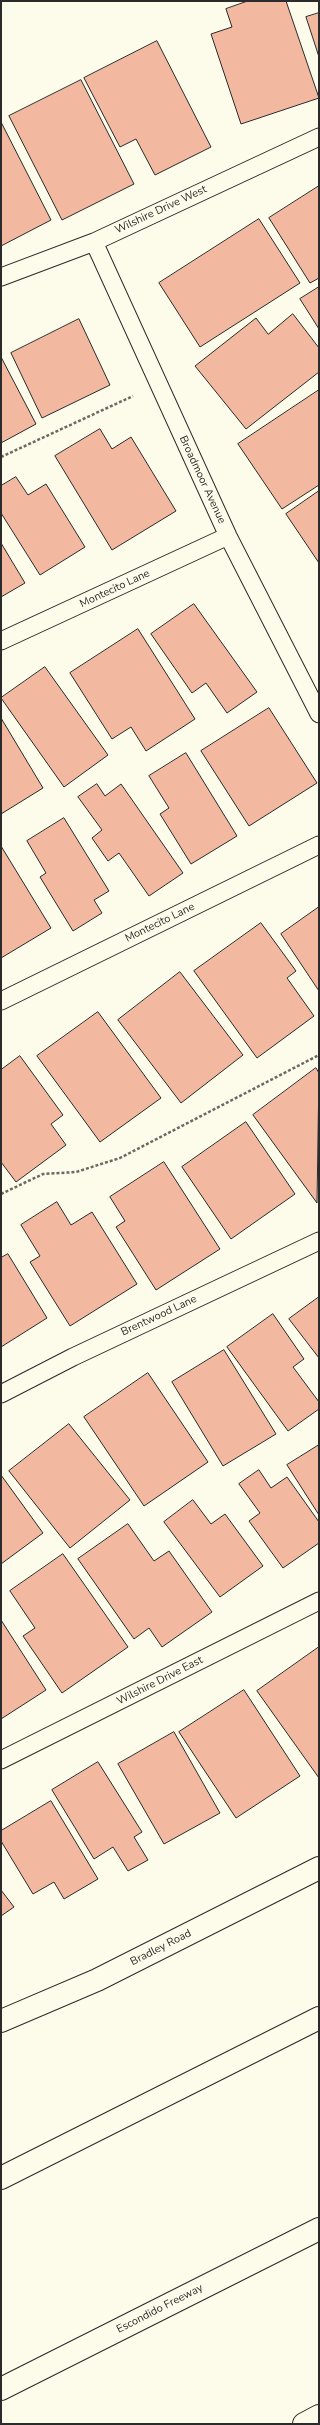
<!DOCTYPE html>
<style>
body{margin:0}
#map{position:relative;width:320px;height:2425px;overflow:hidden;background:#fdfbea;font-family:"Nunito Sans",sans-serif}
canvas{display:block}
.frame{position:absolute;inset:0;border:2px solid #2b2b2b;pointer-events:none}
</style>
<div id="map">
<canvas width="320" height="2425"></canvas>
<div class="frame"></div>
</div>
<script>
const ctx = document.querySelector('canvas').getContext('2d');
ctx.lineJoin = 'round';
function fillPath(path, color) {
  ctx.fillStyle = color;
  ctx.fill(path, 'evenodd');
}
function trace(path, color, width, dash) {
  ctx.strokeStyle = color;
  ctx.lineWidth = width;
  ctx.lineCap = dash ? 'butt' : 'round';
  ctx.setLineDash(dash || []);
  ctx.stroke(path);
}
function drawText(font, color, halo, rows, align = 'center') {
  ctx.font = font + ' "Nunito Sans",sans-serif';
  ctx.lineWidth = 3;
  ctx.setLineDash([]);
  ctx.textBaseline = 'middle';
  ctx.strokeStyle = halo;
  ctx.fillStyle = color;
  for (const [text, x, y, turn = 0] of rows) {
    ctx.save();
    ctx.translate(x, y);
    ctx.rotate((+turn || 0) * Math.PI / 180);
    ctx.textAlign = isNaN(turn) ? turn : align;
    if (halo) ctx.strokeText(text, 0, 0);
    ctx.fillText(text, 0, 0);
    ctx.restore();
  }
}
const building = new Path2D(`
 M248,1h38l33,97 -78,26 -30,-90 21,-7 -6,-18z
 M319,13v44l-13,-40z
 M157,41l54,106 -56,28 -19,-36 -16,8 -36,-69z
 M81,80l53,104 -72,36 -53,-104z
 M1,122l50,98 -50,26z
 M319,186v92l-9,5 -41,-65z
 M259,219l41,64 -100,64 -41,-64z
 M319,287v42l-19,-30z
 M293,314l26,34v24l-73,57 -51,-63 61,-48 12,16z
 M79,319l31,66 -68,33 -31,-65z
 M1,357l35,67 -35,19z
 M319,390v95l-37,24 -44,-65z
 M100,429l12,20 19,-12 45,74 -64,39 -57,-94z
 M16,477l12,18 18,-11 39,63 -45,28 -39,-62v-27z
 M319,491v72l-33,-49z
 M1,543l24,40 -24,14z
 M194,604l63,88 -30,21 -21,-30 -14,10 -41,-59z
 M138,629l57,90 -49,32 -15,-24 -19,12 -42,-66z
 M45,667l63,88 -44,32 -63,-89z
 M269,708l48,75 -68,43 -48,-75z
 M1,718l42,70 -42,26z
 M186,753l51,83 -46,28 -31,-50 9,-6 -20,-32z
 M97,784l8,12 16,-12 62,89 -34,23 -30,-43 -11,8 -16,-23 10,-8 -24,-33z
 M64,818l45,73 -15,9 8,13 -29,18 -33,-54 6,-4 -19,-32z
 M1,846l50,82 -50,30z
 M319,907v84l-38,-57z
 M261,923l35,48 -9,7 27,38 -57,42 -63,-87z
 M180,972l63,83 -62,48 -63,-83z
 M98,1012l63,86 -61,44 -63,-86z
 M20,1056l43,59 -12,9 15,21 -50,37 -15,-20v-92z
 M316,1068l3,5 -2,130 -64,-88z
 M246,1122l49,72 -64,45 -49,-72z
 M164,1162l56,87 -64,41 -40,-63 9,-6 -15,-24z
 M57,1202l14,23 21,-13 45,72 -67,42 -40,-64 10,-6 -19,-31z
 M8,1254l39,64 -46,29v-89z
 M319,1297v61l-30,-39z
 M273,1314l31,45 -11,8 26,35v7l-31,22 -61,-84z
 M224,1350l52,84 -53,32 -51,-84z
 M148,1373l60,89 -64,44 -60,-89z
 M69,1424l61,76 -60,48 -61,-77z
 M319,1445v70l-32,-50z
 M259,1470l12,18 16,-11 32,45v21l-36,25 -34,-47 11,-8 -21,-29z
 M1,1475l42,58 -42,31z
 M193,1500l18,24 14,-10 38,52 -43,31 -56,-75z
 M128,1524l26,37 15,-10 43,61 -50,35 -13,-19 -15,11 -56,-80z
 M63,1554l65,93 -66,46 -39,-57 12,-8 -25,-37z
 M1,1620l45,70 -45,29z
 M319,1647v131l-62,-87z
 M244,1690l56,86 -64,42 -57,-86z
 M174,1732l46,81 -56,31 -46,-80z
 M98,1762l44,70 -8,5 14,23 -20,11 -15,-24 -19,12 -42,-69z
 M51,1801l47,78 -34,20 -10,-17 -21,12 -32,-53v-10z
 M1,1890l13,17 -13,9z`);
fillPath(building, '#f2b8a0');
trace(building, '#2b2b2b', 1);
const lane = new Path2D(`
 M94,242l134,294 91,178
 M1,277l93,-35 225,-105
 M1,641l227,-105
 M1,1001l318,-156
 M1,1394l72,-37 246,-116
 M1,1760l318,-159`);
const secondary = new Path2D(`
 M1,2021l96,-41 222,-112
 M304,2424l15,-8`);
const highway = new Path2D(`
 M1,2178l318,-160
 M1,2389l318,-160`);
trace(lane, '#2b2b2b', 19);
trace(secondary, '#2b2b2b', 24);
trace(highway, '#2b2b2b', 24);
trace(new Path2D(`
 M1,457l132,-61
 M1,1194l42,-20 33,-2 44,-14 199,-103`), '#6a6964', 2.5, [3, 2]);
trace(lane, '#fdfbea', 17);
trace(secondary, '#fdfbea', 22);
trace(highway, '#fdfbea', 22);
drawText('11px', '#2b2b2b', '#fdfbea', [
 ["Wilshire Drive West",161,210,-25],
 ["Broadmoor Avenue",202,480,65],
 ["Montecito Lane",115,589,-25],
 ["Montecito Lane",160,923,-26],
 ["Brentwood Lane",159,1316,-25],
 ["Wilshire Drive East",160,1681,-27],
 ["Bradley Road",161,1948,-27],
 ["Escondido Freeway",160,2309,-27]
]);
</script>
